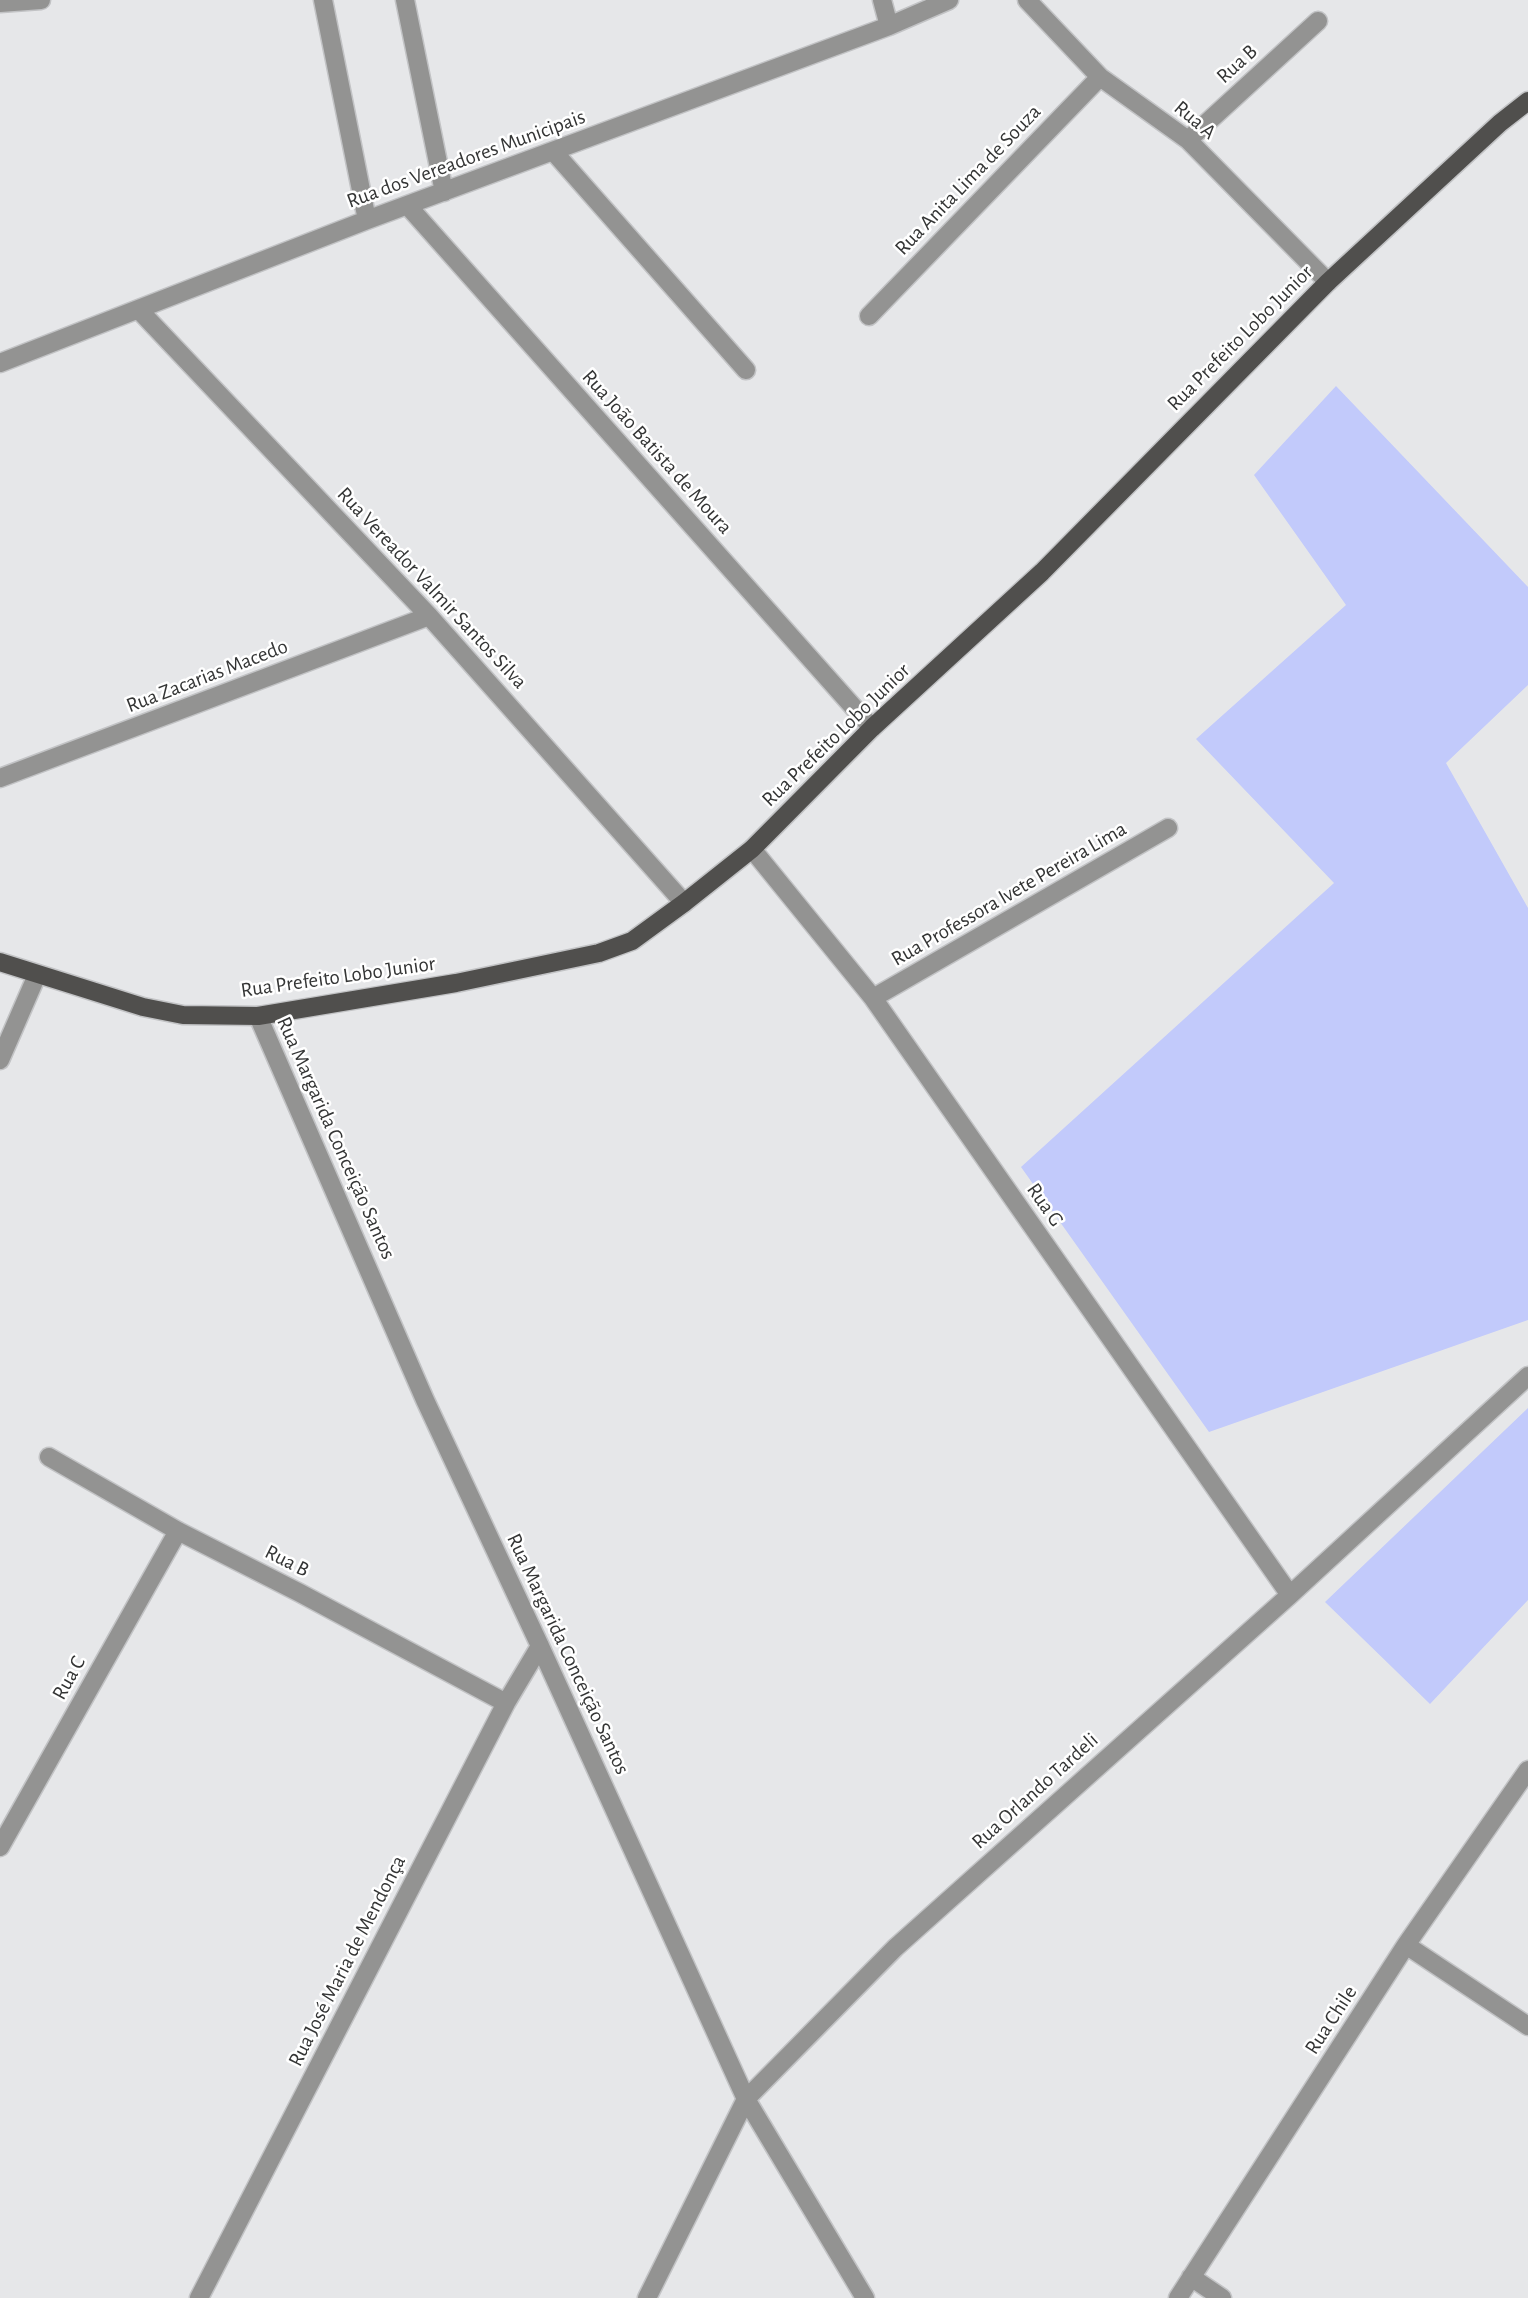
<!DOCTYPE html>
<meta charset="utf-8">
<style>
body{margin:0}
canvas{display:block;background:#e6e7e9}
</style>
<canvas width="1528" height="2298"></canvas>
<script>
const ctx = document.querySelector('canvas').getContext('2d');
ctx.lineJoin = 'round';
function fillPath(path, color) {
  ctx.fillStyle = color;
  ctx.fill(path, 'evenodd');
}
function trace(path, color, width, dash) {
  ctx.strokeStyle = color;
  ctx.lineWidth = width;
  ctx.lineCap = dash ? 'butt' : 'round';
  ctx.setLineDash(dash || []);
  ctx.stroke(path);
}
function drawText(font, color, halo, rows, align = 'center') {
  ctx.font = font + ' "Alegreya Sans",sans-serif';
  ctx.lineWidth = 5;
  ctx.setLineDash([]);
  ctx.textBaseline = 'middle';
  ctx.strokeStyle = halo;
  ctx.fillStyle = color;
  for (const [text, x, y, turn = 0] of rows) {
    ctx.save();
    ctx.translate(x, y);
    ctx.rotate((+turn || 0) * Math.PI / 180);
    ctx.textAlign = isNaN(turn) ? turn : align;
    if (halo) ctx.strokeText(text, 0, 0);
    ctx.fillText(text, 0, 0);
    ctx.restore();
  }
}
fillPath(new Path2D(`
 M1336,386l192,201v98l-82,78 82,145v412l-319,112 -188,-265 313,-284 -138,-144 150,-134 -92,-130z
 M1528,1408v192l-98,104 -105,-102z`), '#c2cafb');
const minor = new Path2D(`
 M323,0l44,220
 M405,0l39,192
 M882,0l7,26
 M1027,0l73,77 88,63 140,142
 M0,3l41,-3
 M1188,140l130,-119
 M553,151l193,219
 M408,206l464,522
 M139,310l290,306 255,287
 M869,316l231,-239
 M0,363l367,-143 522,-194 60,-26
 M0,778l429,-162
 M752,849l121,149 417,597
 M873,998l295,-170
 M258,1016l167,384 115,246 206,453 119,199
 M0,1060l37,-85
 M49,1457l129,74 122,62 206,110
 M0,1847l178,-316
 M1406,1945l122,81
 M1191,2277l31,21
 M199,2298l307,-595 34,-57
 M647,2298l99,-199 149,-151 395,-353 238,-219
 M1178,2298l228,-353 122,-175`);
const major = new Path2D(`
 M0,962l143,45 40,8 75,1 198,-33 143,-30 33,-12 52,-38 68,-54 120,-121 170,-156 286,-290 172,-159 28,-22`);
trace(minor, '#c2c3c5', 21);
trace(major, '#c2c3c5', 21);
trace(minor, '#939392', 18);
trace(major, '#504f4d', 18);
drawText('21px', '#343535', '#fff', [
 ["Rua B",1237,64,-42],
 ["Rua A",1195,120,40],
 ["Rua dos Vereadores Municipais",466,159,-20],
 ["Rua Anita Lima de Souza",968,180,-46],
 ["Rua Prefeito Lobo Junior",1240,338,-45],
 ["Rua João Batista de Moura",657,452,48],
 ["Rua Vereador Valmir Santos Silva",432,588,47],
 ["Rua Zacarias Macedo",207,676,-21],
 ["Rua Prefeito Lobo Junior",836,735,-44],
 ["Rua Professora Ivete Pereira Lima",1009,894,-30],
 ["Rua Prefeito Lobo Junior",338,977,-8],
 ["Rua Margarida Conceição Santos",336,1138,66],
 ["Rua G",1045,1205,55],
 ["Rua B",287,1561,27],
 ["Rua Margarida Conceição Santos",568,1654,65],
 ["Rua C",69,1678,-61],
 ["Rua Orlando Tardeli",1035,1791,-42],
 ["Rua José Maria de Mendonça",347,1961,-63],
 ["Rua Chile",1331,2020,-57]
]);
</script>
